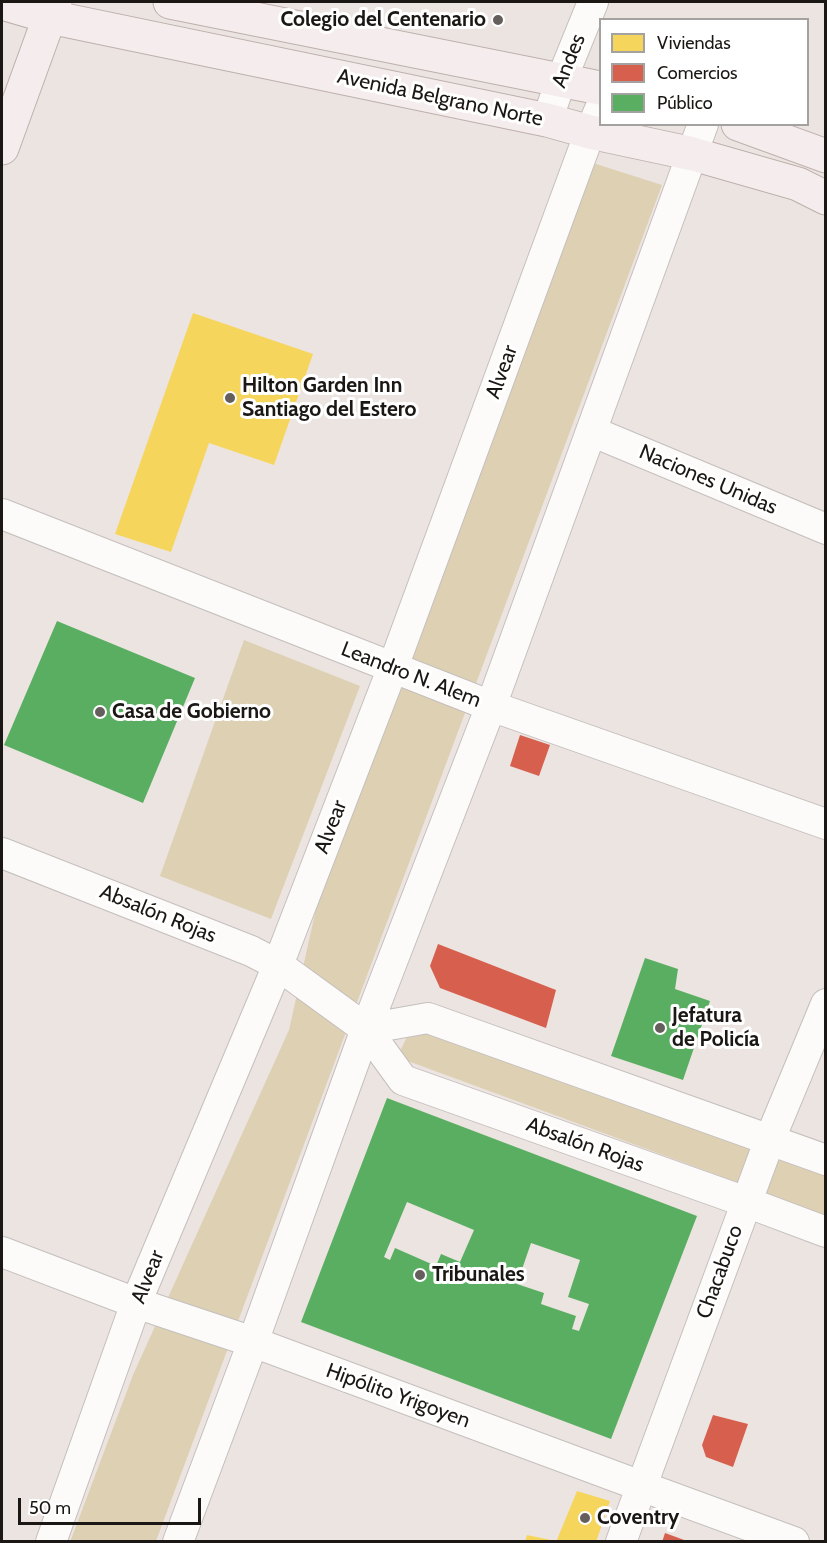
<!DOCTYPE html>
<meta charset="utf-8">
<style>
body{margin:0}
#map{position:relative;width:827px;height:1543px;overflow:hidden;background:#ece4e1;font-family:Cabin,sans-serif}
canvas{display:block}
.frame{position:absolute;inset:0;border:3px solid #1b1715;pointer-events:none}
.legend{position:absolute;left:599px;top:18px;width:210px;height:108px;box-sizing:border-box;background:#fff;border:2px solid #a4a2a1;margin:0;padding:8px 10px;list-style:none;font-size:18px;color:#1b1715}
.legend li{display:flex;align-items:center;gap:12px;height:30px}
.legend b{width:30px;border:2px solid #a4a2a1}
.scale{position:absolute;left:18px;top:1498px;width:183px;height:27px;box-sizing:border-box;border:3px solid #1b1715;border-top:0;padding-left:8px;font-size:18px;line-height:21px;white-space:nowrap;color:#1b1715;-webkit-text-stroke:4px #fff;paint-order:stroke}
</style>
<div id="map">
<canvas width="827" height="1543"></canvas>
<div class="frame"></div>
<ul class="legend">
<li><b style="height:16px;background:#f6d55c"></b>Viviendas</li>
<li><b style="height:16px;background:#d6604d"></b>Comercios</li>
<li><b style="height:16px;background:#5aae61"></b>Público</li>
</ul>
<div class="scale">50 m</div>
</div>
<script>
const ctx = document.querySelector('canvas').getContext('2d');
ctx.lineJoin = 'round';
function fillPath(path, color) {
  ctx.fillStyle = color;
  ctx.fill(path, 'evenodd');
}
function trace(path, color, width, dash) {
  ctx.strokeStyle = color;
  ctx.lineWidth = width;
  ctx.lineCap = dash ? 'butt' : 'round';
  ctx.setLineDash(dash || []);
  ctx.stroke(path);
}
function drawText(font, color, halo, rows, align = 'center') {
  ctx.font = font + ' Cabin,sans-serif';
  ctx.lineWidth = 6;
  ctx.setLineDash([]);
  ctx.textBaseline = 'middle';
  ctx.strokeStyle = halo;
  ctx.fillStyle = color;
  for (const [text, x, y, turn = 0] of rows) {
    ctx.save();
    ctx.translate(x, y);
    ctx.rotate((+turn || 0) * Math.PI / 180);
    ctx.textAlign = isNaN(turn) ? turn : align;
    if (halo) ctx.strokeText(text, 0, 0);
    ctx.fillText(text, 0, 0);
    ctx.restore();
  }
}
fillPath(new Path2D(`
 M593,163l69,22 -506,1356 -86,1 63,-167 156,-345 29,-130z
 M244,640l116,46 -89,233 -111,-43z
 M412,1027l413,143v46l-48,-19 -380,-140z`), '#ddd0b3');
fillPath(new Path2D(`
 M193,313l120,41 -39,111 -65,-22 -38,109 -56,-18z
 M577,1491l33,10 -14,41h-40z
 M527,1535l24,5v2h-26z`), '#f6d55c');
fillPath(new Path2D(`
 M520,735l30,10 -11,31 -29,-10z
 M438,944l118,46 -10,38 -106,-40 -10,-22z
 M713,1415l35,9 -15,43 -27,-10 -4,-12z
 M665,1533l22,8v1h-25z`), '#d6604d');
fillPath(new Path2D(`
 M57,621l138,57 -52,125 -139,-58z
 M645,958l33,11 -3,20 35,12 -27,79 -72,-24z
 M387,1098l310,118 -86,223 -310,-117zM407,1202l67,28 -14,32 -19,-8 -5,12 -41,-18 -5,12 -6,-3zM531,1243l49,17 -12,37 21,7 -10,27 -7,-2 4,-13 -35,-12 3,-11 -27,-9z`), '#5aae61');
const minor = new Path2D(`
 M547,120l14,-39 32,-79
 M591,431l235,98
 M2,514l489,192 335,118
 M2,853l249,98 27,14 88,64 37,51 343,122 80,30
 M366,1029l62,-11 398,142
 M2,1252l134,51 117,39 388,144 153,56
 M51,1542l85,-239 142,-338 115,-298 197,-535 10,-23
 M178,1542l75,-200 113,-313 125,-323 212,-582
 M621,1542l149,-403 56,-135`);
const primary = new Path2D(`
 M170,2l430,86
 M2,3l48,14 497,103 43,12 103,22 105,30 28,14
 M738,124l88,32
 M2,148l53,-146`);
trace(minor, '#c4bfbd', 32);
trace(primary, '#beb0ad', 35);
trace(minor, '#fcfbfa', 30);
trace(primary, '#f5eded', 33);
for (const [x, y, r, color] of [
 [498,20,6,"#645f5c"],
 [230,398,6,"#645f5c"],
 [100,712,6,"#645f5c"],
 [660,1028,6,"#645f5c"],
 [420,1275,6,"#645f5c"],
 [585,1518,6,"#645f5c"]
]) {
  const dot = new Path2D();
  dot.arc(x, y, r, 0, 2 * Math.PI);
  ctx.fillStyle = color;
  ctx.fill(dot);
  trace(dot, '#fff', 2);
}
drawText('bold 21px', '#1b1715', '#fff', [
 ["Colegio del Centenario",486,20,"right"],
 ["Hilton Garden Inn",242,386],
 ["Santiago del Estero",242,410],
 ["Casa de Gobierno",112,712],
 ["Jefatura",672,1016],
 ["de Policía",672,1040],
 ["Tribunales",432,1275],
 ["Coventry",597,1518]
], 'left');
drawText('21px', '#1b1715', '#fff', [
 ["Andes",569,61,-68],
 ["Avenida Belgrano Norte",440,98,12],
 ["Alvear",502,372,-70],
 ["Naciones Unidas",708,480,23],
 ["Leandro N. Alem",411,675,21],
 ["Alvear",331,827,-69],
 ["Absalón Rojas",158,914,22],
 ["Absalón Rojas",585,1145,20],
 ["Chacabuco",720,1272,-70],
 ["Alvear",148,1277,-68],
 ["Hipólito Yrigoyen",398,1396,20]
]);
</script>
